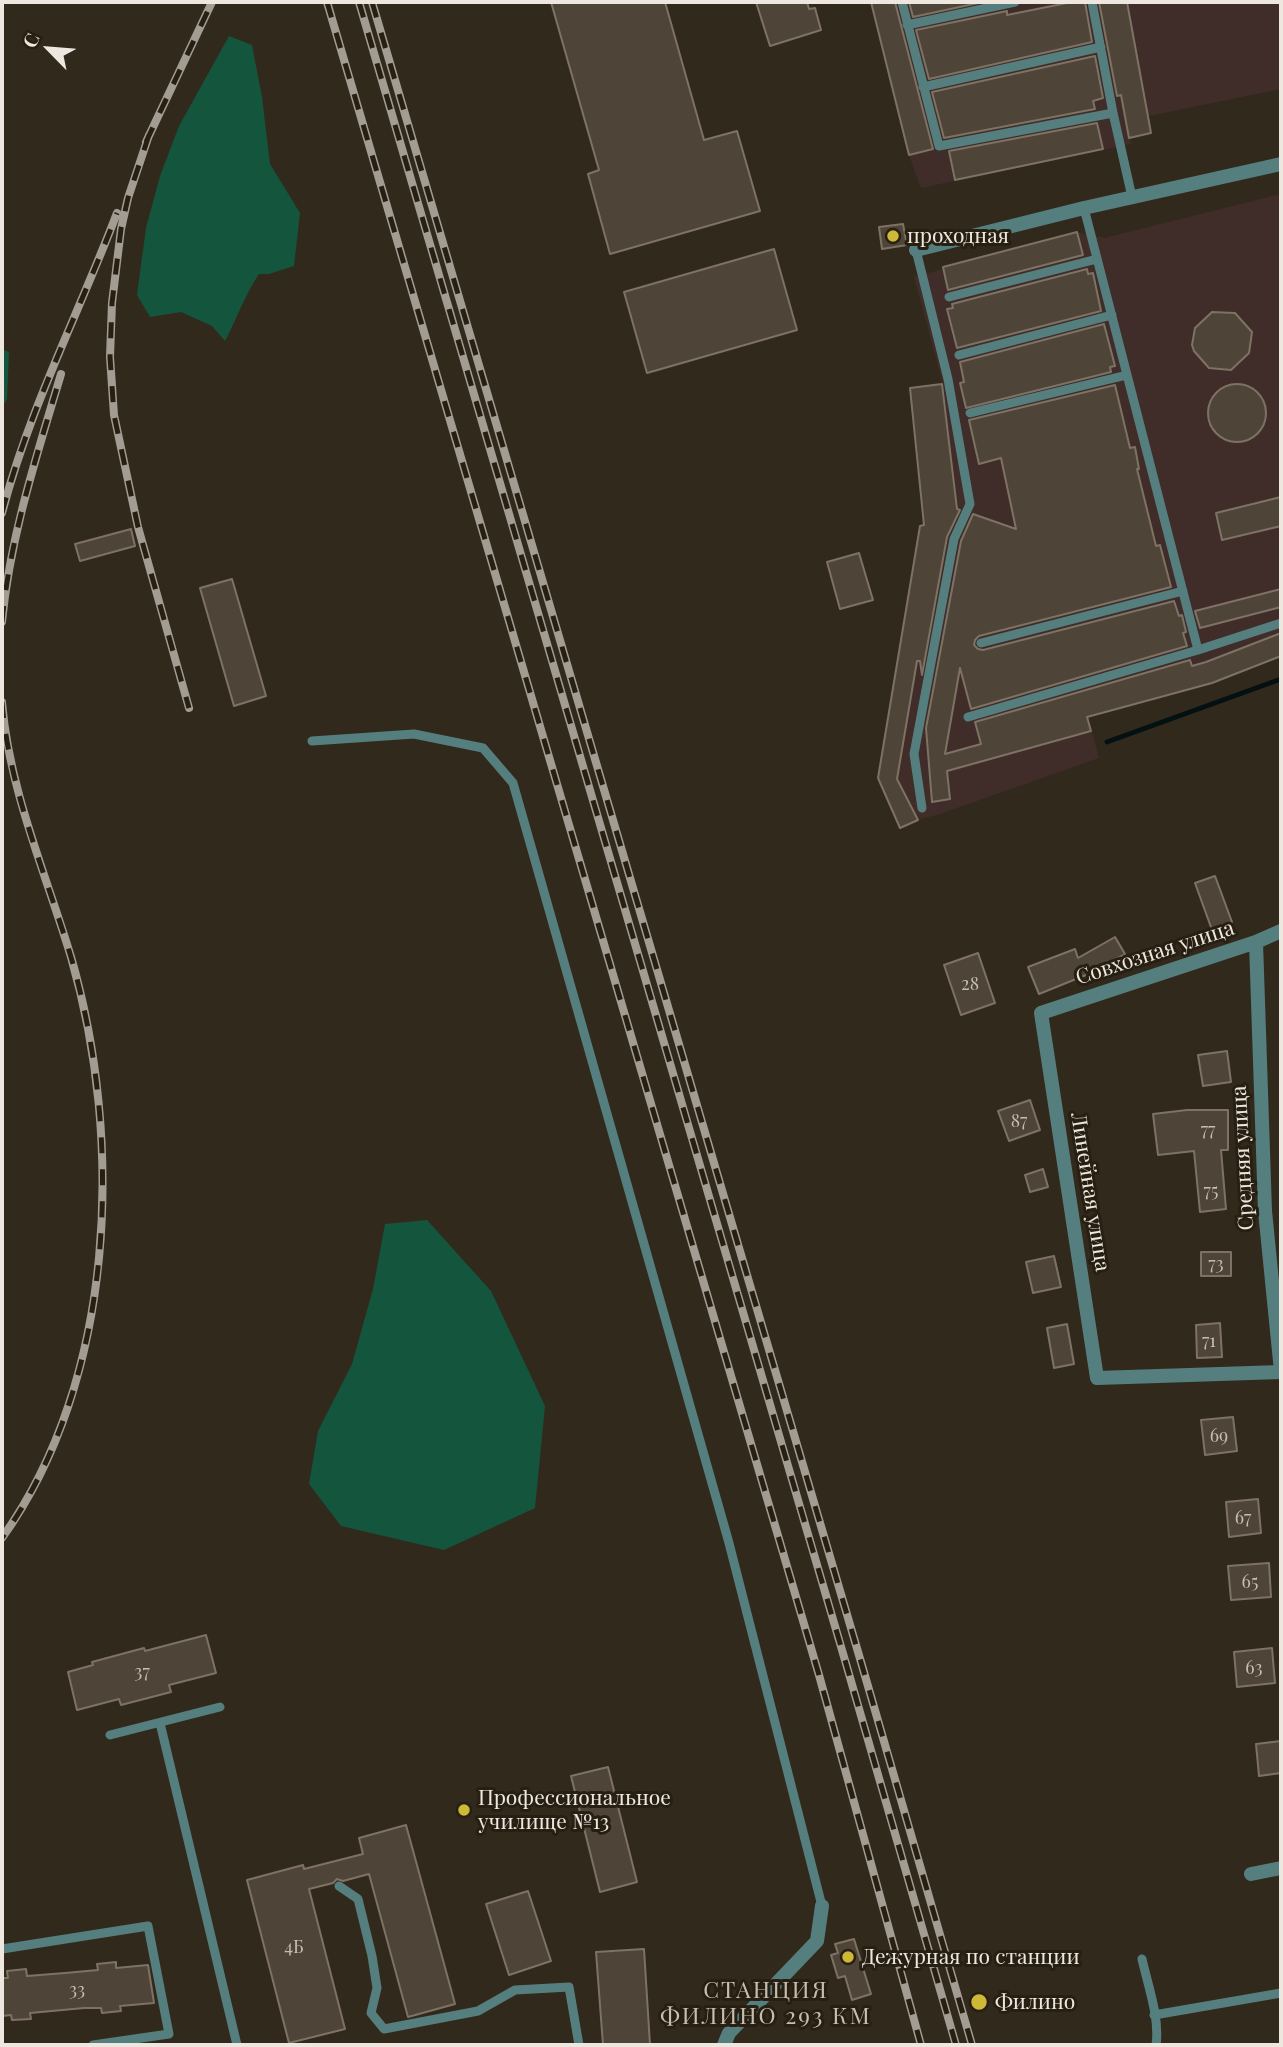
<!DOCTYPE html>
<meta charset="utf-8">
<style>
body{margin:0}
#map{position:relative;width:1283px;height:2047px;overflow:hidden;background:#32291d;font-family:"Playfair Display",serif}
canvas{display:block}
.frame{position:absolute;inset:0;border:4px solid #ede7df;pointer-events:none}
.north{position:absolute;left:14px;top:14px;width:70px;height:70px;-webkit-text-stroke:5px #281f13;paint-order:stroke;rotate:295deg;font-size:19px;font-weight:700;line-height:28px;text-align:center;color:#ede7df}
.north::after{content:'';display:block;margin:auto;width:24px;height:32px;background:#ede7df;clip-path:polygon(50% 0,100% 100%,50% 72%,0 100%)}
</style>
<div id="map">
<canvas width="1283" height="2047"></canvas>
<div class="frame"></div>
<div class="north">С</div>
</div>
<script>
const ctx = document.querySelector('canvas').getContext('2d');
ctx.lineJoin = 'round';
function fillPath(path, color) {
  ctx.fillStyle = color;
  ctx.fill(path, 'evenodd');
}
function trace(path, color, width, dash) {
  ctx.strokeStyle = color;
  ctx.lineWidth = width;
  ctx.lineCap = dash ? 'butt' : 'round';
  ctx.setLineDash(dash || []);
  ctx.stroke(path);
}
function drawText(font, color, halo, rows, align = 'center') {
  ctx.font = font + ' "Playfair Display",serif';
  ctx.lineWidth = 6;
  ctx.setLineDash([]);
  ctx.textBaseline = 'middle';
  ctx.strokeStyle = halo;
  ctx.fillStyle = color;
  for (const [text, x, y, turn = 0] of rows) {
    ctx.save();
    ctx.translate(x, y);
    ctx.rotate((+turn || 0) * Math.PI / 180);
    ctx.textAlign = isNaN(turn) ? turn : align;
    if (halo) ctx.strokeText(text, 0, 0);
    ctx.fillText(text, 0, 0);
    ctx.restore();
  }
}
fillPath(new Path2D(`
 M871,2h410v87l-132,27 2,17 -21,5 1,6 -210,44 -12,-33z
 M1281,194v462l-69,27 -124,34 11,41 -159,56 -22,6 -18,8 -22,-50 42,-252 38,-5 -15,-137 -29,-107 163,-45 27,6z`), '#402c29');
fillPath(new Path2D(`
 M229,36l23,9 10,52 8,67 30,49 -6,53 -25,8h-10c-14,21 -22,44 -34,67l-13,-15 -31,-14 -31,5 -13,-22 9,-67 14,-52 19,-50z
 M2,349l7,3 -2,47 -5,9z
 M427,1220l64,71 54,115 -10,102 -91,42 -103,-24 -32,-42 9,-53 34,-67 21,-75 12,-65z`), '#14553d');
trace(new Path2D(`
 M1107,742l174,-63`), '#041113', 5);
const building = new Path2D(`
 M551,2h114l39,138 33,-9 23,80 -150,43 -22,-80 11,-4z
 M756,2h51l2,7 6,-1 6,22 -51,16z
 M871,2h24l38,147 -24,6z
 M909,2h74l-70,15z
 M1072,2h13l7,40 -163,37 -13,-49 91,-19v4z
 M1099,2h28l24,131 -22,5 -8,-43 -4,1z
 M1095,56l8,42 -10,3 2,8 -151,29 -12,-46z
 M1097,123l6,26 -148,31 -6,-29z
 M903,224l4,21 -25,4 -3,-22z
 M1077,232l6,23 -135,35 -5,-23z
 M774,249l23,81 -150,43 -23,-81z
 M1087,269l1,5 5,-1 8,38 -144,37 -10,-39 6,-1 -1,-4z
 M1212,312l23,1 17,19 -3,21 -18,17 -22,-2 -15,-17 -2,-6 3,-17z
 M1104,324l11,42 -5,1 1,5 -145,36 -6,-25 4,-1 -4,-20z
 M942,384l15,125 3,1 -13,27 -25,138 -2,-14h-3l-20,118 21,41 -18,8 -22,-50 42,-252 4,-1 -14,-137z
 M1208 413a29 29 0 1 1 58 0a29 29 0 1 1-58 0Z
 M1115,385l15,63 5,-1 4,22h-2l19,77 4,-1 11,42 -192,49 -4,4 -1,5 4,4 5,1 191,-49 5,15 3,-1 4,17 -3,1 4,13 -216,63 -11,-41 -15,86 36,-10 -6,-22 215,-62 2,6 14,-4 75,-29v23l-69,27 -125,34 4,14 -144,40 3,28 -18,3 -6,-74 35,-187 12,-27 43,15 -15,-71 -22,6 -10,-44z
 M1281,497v29l-59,14 -6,-27z
 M131,529l4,17 -55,15 -5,-17z
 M859,553l14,47 -33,9 -13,-47z
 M232,579l34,117 -32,10 -34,-118z
 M1281,589v18l-81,21 -5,-17z
 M1215,876l17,46 -20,8 -17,-47z
 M1115,937l10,17 -34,19 -52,21 -11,-27 47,-18 3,9z
 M978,953l17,50 -34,12 -17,-50z
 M1227,1051l4,31 -28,4 -5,-31z
 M1030,1100l10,30 -31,11 -11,-30z
 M1187,1110h41v40h-7l5,59 -26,3 -6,-61 -36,4 -5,-41z
 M1043,1169l5,18 -18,5 -5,-17z
 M1201,1252h30v24h-30z
 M1054,1256l7,31 -28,6 -7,-31z
 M1220,1323l2,34 -25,1 -1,-33z
 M1067,1324l7,40 -20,4 -7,-40z
 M1233,1417l4,34 -32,4 -4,-35z
 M1258,1499l3,34 -32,4 -3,-35z
 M1269,1563l2,34 -40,3 -3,-34z
 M206,1635l10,38 -47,12 2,7 -50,13 -2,-6 -42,11 -9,-38 25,-7 -1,-3 37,-10 15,-4 1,3z
 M1272,1648l3,35 -38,4 -3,-35z
 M1281,1741v32l-22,3 -3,-32z
 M608,1767l29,115 -37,10 -29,-116z
 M406,1825l49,179 -47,13 -39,-143 -26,7 -6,-2 -4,4 -24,6 36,140 -56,14 -42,-163 56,-15 1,4 59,-15 -4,-16z
 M528,1891l23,70 -42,14 -23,-71z
 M854,1939l17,55 -19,6 -7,-24 -7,2 -7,-23 7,-2 -3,-9z
 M644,1949l6,96h-47l-7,-93z
 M116,1962v6l32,-3 6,38 -34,3 1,5 -19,2 -1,-5h-17l-54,5 1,6 -19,1 -1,-5 -9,1v-38h6l-1,-7 19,-2 1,7 38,-3 33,-3 -1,-6z`);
fillPath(building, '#4e4437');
trace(building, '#7d7264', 2);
trace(new Path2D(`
 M902,2l37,144 174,-33
 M1092,2l21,111 19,84
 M907,25l108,-23
 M923,87l178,-40
 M1084,208l114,442 83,-27
 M916,250l32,129 22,125 -16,35 -40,215 8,54
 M949,297l148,-38
 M959,355l153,-40
 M970,413l157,-38
 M981,643l202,-52
 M968,717l230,-67
 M312,741l102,-7 69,14 30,35 216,760 93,363
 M160,1723l77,322
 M110,1735l110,-28
 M339,1886l19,13 14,57 5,32 -6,25 13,16 94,-18 37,-21 54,-3 10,58
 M2,1949l146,-23 21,108 -76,11
 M1142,1959c6,27 18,59 14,86
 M1154,2015l127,-22`), '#557f7e', 9);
trace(new Path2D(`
 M916,250l168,-42 197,-44
 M1281,931l-25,11 -215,71 56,365 184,-6
 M1256,942l9,269 16,160
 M1251,1874l30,-6
 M724,2045l5,-12 88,-92 5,-35`), '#557f7e', 14);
const rail = new Path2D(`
 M327,2l492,1673 102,370
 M359,2l488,1665 109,378
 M372,2l489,1660 111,383
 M149,135l-21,63 -7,31 -9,74 -2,54 4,58 24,112 51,181
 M146,142l66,-140
 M2,513c27,-104 77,-200 115,-300
 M2,622c8,-86 35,-167 59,-248
 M2,702c7,88 44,172 69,255 53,183 45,422 -69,581`);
trace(rail, '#a39c92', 8);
trace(rail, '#281f13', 5, [16]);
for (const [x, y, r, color] of [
 [893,236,7,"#ceb837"],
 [464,1810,7,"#ceb837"],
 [848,1957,7,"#ceb837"],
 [979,2002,9,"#ceb837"]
]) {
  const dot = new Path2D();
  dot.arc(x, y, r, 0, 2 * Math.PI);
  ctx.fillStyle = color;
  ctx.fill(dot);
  trace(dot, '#281f13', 2.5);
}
drawText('18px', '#c5beb5', null, [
 ["28",970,984],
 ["87",1019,1121],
 ["77",1208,1130],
 ["75",1211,1191],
 ["73",1216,1264],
 ["71",1209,1341],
 ["69",1219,1436],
 ["67",1243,1518],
 ["65",1250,1582],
 ["63",1254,1668],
 ["37",142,1672],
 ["4Б",294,1947],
 ["33",77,1990]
]);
drawText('21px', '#ede7df', '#281f13', [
 ["проходная",907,236],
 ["Профессиональное",478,1798],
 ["училище №13",478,1822],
 ["Дежурная по станции",862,1957],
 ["Филино",995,2002]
], 'left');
drawText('21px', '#ede7df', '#281f13', [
 ["Совхозная улица",1155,953,-18],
 ["Средняя улица",1243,1158,-93],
 ["Линейная улица",1090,1192,81]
]);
ctx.letterSpacing = '2px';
drawText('23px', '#c9bdae', '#281f13', [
 ["СТАНЦИЯ",766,1991],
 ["ФИЛИНО 293 КМ",766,2017]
]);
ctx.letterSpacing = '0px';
</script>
